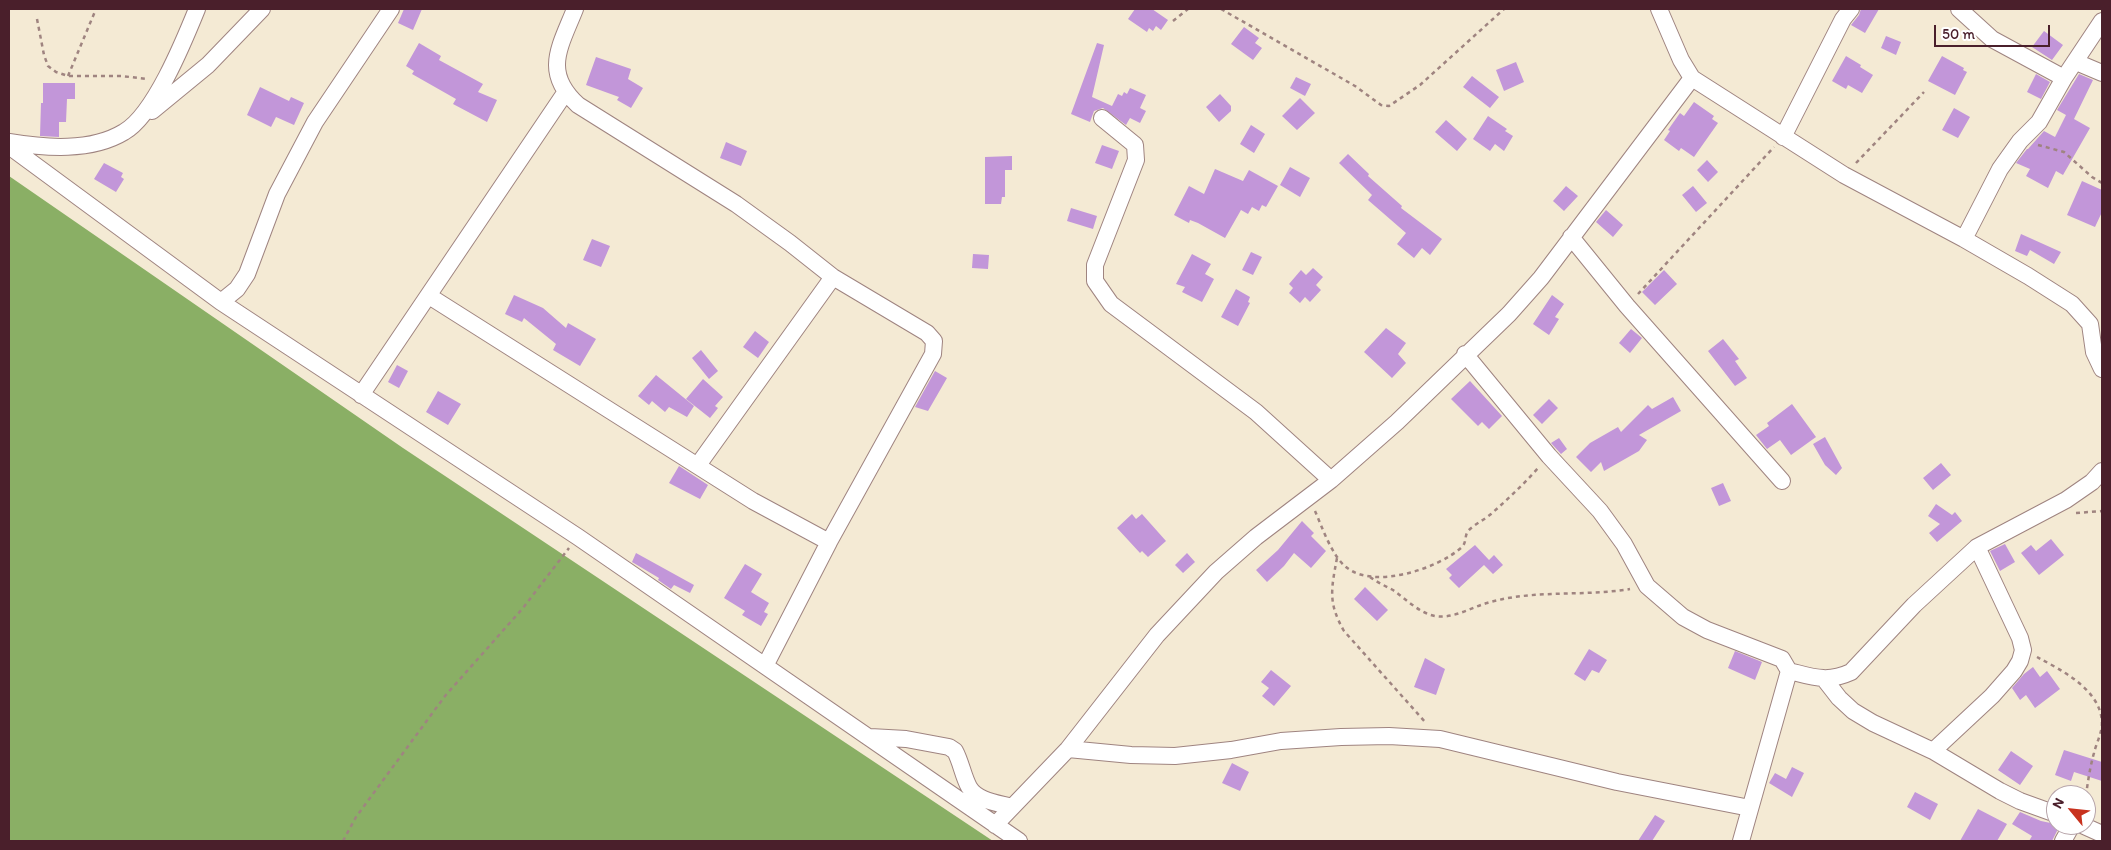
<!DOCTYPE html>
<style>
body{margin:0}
#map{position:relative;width:2111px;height:850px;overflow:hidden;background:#f4ead4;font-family:Itim,sans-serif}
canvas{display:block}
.frame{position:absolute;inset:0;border:10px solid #4a1f2b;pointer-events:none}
.north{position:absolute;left:2046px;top:785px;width:50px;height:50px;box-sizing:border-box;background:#fff;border:1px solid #b7a5aa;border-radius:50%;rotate:298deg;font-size:14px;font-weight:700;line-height:20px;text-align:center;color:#4a1f2b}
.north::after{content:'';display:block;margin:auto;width:18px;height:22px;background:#c8321e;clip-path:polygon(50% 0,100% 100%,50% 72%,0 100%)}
.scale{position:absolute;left:1934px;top:25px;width:116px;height:22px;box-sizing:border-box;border:2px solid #4a1f2b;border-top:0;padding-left:6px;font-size:15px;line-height:18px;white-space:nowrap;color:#4a1f2b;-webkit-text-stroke:4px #fff;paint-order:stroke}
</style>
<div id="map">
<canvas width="2111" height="850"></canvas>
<div class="frame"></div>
<div class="north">N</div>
<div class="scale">50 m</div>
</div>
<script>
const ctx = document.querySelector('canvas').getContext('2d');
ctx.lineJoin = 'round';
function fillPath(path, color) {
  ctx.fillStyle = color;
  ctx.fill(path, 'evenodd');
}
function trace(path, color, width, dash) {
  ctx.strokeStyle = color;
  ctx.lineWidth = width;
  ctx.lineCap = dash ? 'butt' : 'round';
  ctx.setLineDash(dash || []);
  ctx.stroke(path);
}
fillPath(new Path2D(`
 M9,176l394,272 590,393h-984z`), '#8aaf65');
fillPath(new Path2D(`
 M404,9h18l-9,21 -15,-7z
 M1135,9h17l16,11 -7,10 -5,-4 -3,5 -4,-3 -2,4 -19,-13z
 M1861,9h18l-14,24 -14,-8 8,-10z
 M1244,27l15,11 -4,5 7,5 -9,12 -22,-16z
 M2044,31l19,14 -11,15 -20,-13z
 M1886,36l15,6 -5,13 -15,-7z
 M419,43l22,13 -2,4 44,24 -5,8 19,8 -10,22 -34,-18 3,-5 -44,-25 2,-3 -8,-5z
 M1097,43l7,2 -12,52 20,9 6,-12 4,2 2,-4 3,2 3,-6 16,7 -6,13 6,3 -6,12 -10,-5 -4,7 -23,-17 -9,3 -4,11 -19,-8z
 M1846,56l15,9 -1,2 13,8 -11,18 -14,-8 -2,4 -14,-8z
 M1942,56l22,12 -1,2 4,2 -12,23 -27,-14z
 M596,57l35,12 -3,10 15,9 -12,20 -14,-8 2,-3 -33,-12z
 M1516,62l8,20 -20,9 -8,-21z
 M2036,74l14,8 -9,17 -14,-7z
 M2079,74l14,6 -19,39 16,9 -27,47 -7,-4 -8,17 -22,-12 4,-7 -14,-6 11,-14h1l16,-18 11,6 11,-22 -9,-5z
 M1472,76l27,21 -9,11 -27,-21z
 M1296,77l15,7 -6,12 -15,-8z
 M43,83h32v16h-8l-1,23h-7v15l-19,-1 1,-33h2z
 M260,87l29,14 2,-4 13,6 -10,22 -18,-8 -5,10 -24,-12z
 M1220,94l11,12v5l-12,11 -13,-15z
 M1300,98l15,15 -18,17 -15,-14z
 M1694,102l20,14 -2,3 6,4 -24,34 -13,-9 -2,3 -15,-11 6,-9 -2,-1 12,-17 4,3z
 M1954,108l16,9 -12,21 -16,-8z
 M1488,116l19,13 -2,2 8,5 -9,15 -9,-7 -5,7 -17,-12z
 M1446,120l21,19 -10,12 -22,-19z
 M1251,125l14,9 -11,19 -14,-9z
 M726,142l21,9 -6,15 -21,-8z
 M1102,145l17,6 -7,18 -17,-6z
 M1348,154l21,20 -1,2 34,30 -1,2 41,31 -12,16 -8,-7 -8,10 -17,-14 9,-11 -38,-33 4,-5 -33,-32z
 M1012,156v14h-7v27h-3l-1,7h-16v-47z
 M1707,160l11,12 -10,10 -11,-12z
 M104,163l19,10 -2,4 3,2 -8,13 -22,-13z
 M1290,167l20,11 -10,19 -20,-12z
 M1215,169l28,12 6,-11 29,16 -12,21 -4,-2 -3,6 -7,-4 -4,7 -7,-4 -16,28 -27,-15 -8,-3 -1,3 -15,-8 15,-29 15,8z
 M2082,181l20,9v22l-7,15 -28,-12z
 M1566,186l12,10 -14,15 -11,-10z
 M1693,186l14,17 -11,9 -14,-17z
 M1071,208l26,8 -4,13 -26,-8z
 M1606,210l17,15 -10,12 -17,-15z
 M2021,234l40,18 -7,12 -24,-14 -3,6 -12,-5z
 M592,239l18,7 -9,21 -18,-7z
 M1251,252l11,5 -9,18 -11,-5z
 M973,254l16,1 -1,14 -16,-1z
 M1192,254l19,10 -6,10 9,5 -12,23 -20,-10 3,-5 -9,-3z
 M1313,268l10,9 -7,8 5,5 -11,12 -5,-5 -5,6 -11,-10 4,-5 -4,-4 12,-14 5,5z
 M1664,270l13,14 -22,21 -13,-13z
 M1236,289l14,8 -2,5 2,1 -12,23 -17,-9z
 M514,295l29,13 23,20 2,-5 28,16 -16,27 -27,-16 3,-6 -32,-26 -2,4 -17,-8z
 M1552,295l12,9 -9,13 4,2 -10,16 -16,-11z
 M1386,328l20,15 -8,11 8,9 -14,15 -28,-26z
 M1631,329l11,9 -12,15 -11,-10z
 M755,331l14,11 -11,16 -15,-11z
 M1723,339l16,20 -4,2 12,17 -12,8 -27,-35z
 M701,350l17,21 -9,8 -17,-21z
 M397,365l11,6 -9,17 -11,-6z
 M935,371l12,7 -19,33 -13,-4z
 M656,375l38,31 -7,11 -18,-10 -4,5 -13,-11 -3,4 -11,-9z
 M703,379l20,18 -8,9 3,2 -8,10 -24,-19z
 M1470,381l32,35 -13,13 -7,-7 -4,4 -27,-27z
 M438,391l23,13 -13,21 -22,-13z
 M1673,397l8,14 -42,24 8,5 -8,11 -35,20 -3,-9 -10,10 -15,-15 14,-14 28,-16 3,5 27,-27 4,4z
 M1549,399l9,9 -16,16 -9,-9z
 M1792,404l24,33 -25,18 -11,-15 -13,9 -11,-14 13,-9 -2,-3z
 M1825,437l17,31 -6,7 -11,-10 -12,-21z
 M1559,438l8,11 -6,5 -10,-11z
 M1941,463l10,12 -18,15 -10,-12z
 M679,466l29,19 -8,14 -31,-16z
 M1723,483l8,18 -12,5 -8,-18z
 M1936,504l16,11 3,-3 7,9 -25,21 -8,-9 11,-9 -12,-8z
 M1132,514l4,5 6,-5 24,27 -18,16 -6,-6 -2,2 -23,-25z
 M1302,521l12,12 -3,3 15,15 -15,17 -17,-15 -10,13 -17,16 -11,-12 22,-20z
 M2051,539l13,16 -25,20 -18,-22 10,-8 5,6z
 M2005,544l10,18 -15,9 -10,-20z
 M1475,545l14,15 5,-5 9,10 -10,9 -9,-9 -25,23 -10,-10 3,-3 -6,-6z
 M636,553l58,32 -4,8 -16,-8 -3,4 -13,-9 1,-2 -27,-16z
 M1187,553l8,9 -12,11 -8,-8z
 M745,564l17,10 -11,18 18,11 -5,9 4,2 -7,12 -19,-11 3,-4 -21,-13z
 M1365,587l23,23 -11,11 -23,-22z
 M1589,649l18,11 -8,13 -7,-3 -7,11 -11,-7z
 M1735,651l27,11 -7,18 -27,-12z
 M1425,658l20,11 -9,26 -22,-8z
 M2033,667l7,10 7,-6 13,18 -25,19 -9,-13 -6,5 -8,-12 12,-14z
 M1271,670l20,16 -17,20 -12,-10 7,-8 -8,-6z
 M2064,750l38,12v19l-28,-9 -3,9 -16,-6z
 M2011,751l22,15 -13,19 -22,-15z
 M1232,763l17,9 -9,19 -18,-8z
 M1792,767l12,6 -12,24 -23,-14 6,-10 11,6z
 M1915,792l23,12 -8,16 -23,-13z
 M1978,809l29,15 -10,17h-37z
 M2020,812l21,9 19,4 -8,16h-23l3,-5 -20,-12z
 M1655,815l10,6 -13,20h-14z`), '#c296d9');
const minor = new Path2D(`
 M575,9c-15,38 -33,63 3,96l158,99 54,39 43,34 94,56 7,8 -1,13 -104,188 -64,124
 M1659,9l22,51 11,18 152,97 120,64 64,37 44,28 18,20 4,28 8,17
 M1959,9l33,30 72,39
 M2076,62l26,11
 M152,111l56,-46 54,-56
 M1102,118l33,27 1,15 -41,105v16l16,23 145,108 75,68
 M1783,137l60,-118 8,-10
 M9,142c36,6 82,10 115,-10 30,-17 60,-91 73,-123
 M9,146l212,156 357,235 441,304
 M1571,237l56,69 155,175
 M1964,239l36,-70 20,-28 19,-19 25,-44 38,-57
 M429,296l324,205 76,41
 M221,302l16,-13 10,-15 30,-80 38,-72 76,-113
 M1465,354l84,102 51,55 24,33 23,42 36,31 24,13 75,29 7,12 -48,170
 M361,395l204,-302
 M698,465l135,-188
 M1789,671c24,6 38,12 62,1l63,-67 63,-58 89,-47 26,-18 10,-11
 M1825,680l14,18 14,13 20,12 60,28 67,40 20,10 36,13
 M870,737l36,2 43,8 6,4c6,11 8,25 14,36 8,14 29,16 43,20
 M1068,749l63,6 44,1 56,-6 50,-9 60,-4 48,-1 51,3 177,43 133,26
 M1933,751l59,-55 22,-25 6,-10 3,-11 -3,-12 -43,-91
 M995,825l73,-76 89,-114 59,-63 40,-35 75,-57 66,-58 112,-108 32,-36 151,-200
 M2082,825l20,9
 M2063,841l9,-16`);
trace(minor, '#9f8480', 18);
trace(new Path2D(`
 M1221,9l134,77 26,19 8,1 31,-21 84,-76
 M37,19l7,36 4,11 8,6 12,4h53l27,3
 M1173,21l15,-12
 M68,76l28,-67
 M2038,145l26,7 28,25 10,6
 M1856,163l68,-71
 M1638,294l136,-147
 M1315,511c7,16 17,45 31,56 27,23 92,2 116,-20 5,-5 2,-12 7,-17 6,-6 15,-10 22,-16 17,-15 33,-30 48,-47
 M2076,513l26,-2
 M1337,558c-6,32 -9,45 7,73l82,92
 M1370,577c7,5 15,9 23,13 13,9 26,23 42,26 18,3 35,-8 52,-13 47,-14 95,-6 143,-14
 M2037,657c26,14 64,33 65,66 0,10 -6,21 -8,30 -4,14 -6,28 -8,42
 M343,841l13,-24 89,-121 78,-88 46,-60`), '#9f8480', 2.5, [4, 4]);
trace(minor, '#fff', 16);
</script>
